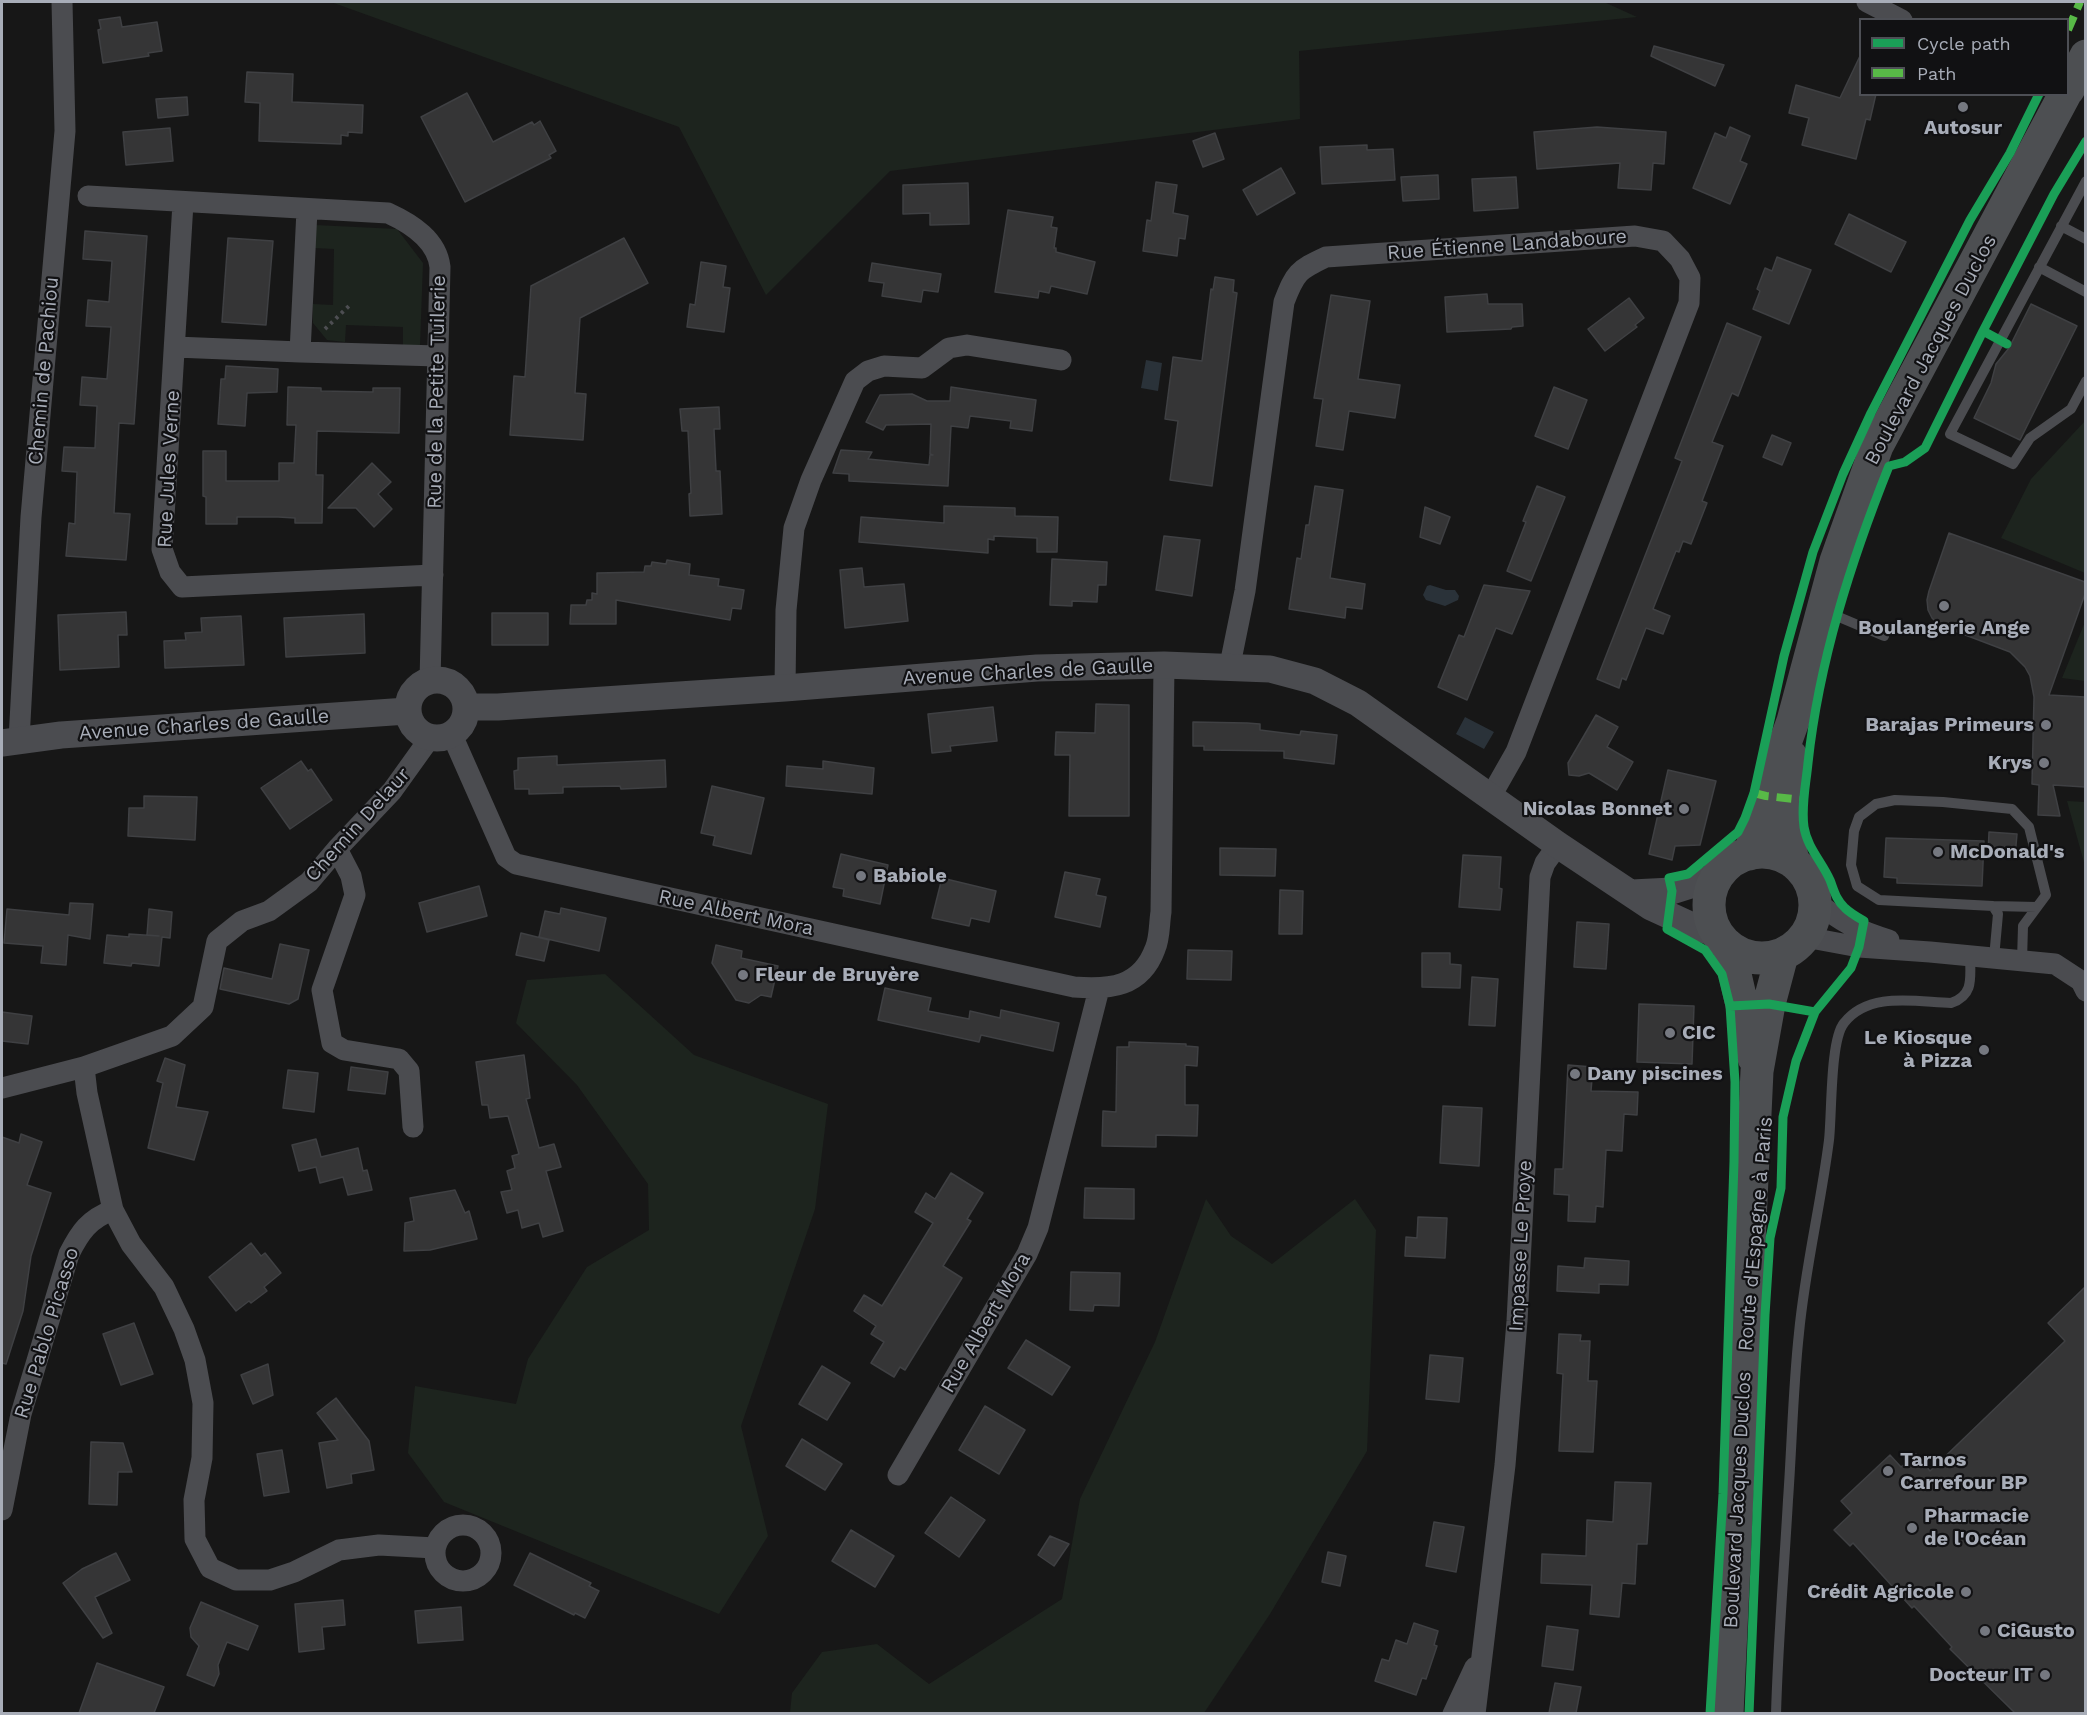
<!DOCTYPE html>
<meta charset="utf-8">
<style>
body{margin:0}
#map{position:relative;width:2087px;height:1715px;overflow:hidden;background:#171717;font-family:"Work Sans",sans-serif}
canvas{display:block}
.frame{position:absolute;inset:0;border:3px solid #a8adb8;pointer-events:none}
.legend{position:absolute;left:1859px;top:18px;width:210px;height:78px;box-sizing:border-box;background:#111113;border:2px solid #4d4f55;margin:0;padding:8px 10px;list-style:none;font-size:18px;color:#a8adb8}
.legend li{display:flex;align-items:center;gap:12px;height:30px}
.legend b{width:30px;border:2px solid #4d4f55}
</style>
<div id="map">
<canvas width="2087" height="1715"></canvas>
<div class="frame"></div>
<ul class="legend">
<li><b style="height:8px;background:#1a9f57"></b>Cycle path</li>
<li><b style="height:8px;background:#58b947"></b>Path</li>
</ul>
</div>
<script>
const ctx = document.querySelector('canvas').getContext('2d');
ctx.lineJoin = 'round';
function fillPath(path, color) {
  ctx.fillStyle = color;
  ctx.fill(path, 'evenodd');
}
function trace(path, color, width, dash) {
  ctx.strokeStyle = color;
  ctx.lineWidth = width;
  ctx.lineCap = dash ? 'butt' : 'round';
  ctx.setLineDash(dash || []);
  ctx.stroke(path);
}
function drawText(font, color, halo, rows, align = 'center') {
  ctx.font = font + ' "Work Sans",sans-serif';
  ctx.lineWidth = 4.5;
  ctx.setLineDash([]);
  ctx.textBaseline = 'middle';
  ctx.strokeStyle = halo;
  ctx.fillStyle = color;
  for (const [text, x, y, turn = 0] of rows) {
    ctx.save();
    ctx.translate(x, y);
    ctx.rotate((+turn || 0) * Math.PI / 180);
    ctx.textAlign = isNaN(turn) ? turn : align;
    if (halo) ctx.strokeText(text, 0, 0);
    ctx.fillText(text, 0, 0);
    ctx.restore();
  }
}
fillPath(new Path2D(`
 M331,2h1273l33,15 -338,34 1,68 -410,52 -124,124 -87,-168z
 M315,225l82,4 26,34 -3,83h-17v-19l-57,-2 -1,17 -18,-2 -14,-17v-19l20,1 1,-56 -20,-1z
 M2085,421v152l-84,-35 30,-59z
 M2085,622v59l-23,-3z
 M2067,801l18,1v64z
 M605,974l89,81 134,49 -13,105 -74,217 27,110 -49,78 -275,-112 -36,-49 7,-67 101,18 12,-45 59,-92 62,-37 -1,-46 -71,-99 -61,-62 11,-43z
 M1206,1199l25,37 41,28 83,-65 21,31 -9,221 -97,163 -66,99h-414l2,-20 30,-41 55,-8 52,40 133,-85 18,-100 75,-157z`), '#1d241e');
fillPath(new Path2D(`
 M1146,360l16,3 -4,28 -17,-3z
 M1430,585l16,5h9l4,6 -1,4 -13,6 -19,-6 -3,-5 4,-9z
 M1465,717l29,15 -10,17 -28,-15z`), '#2a3239');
const building = new Path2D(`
 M120,17l2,10 35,-5 5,29 -14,2 1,3 -46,7 -5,-33 3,-1 -2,-9z
 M1654,46l70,19 -9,21 -64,-30z
 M1860,56v38h16l-6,26 -4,-1 -10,40 -54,-14 7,-27 -20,-5 7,-28 44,13z
 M247,72l46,2 -1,28 71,3 -1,28 -14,-1v4l-7,-1v9l-82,-3 1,-38 -15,-1z
 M467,93l26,49 39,-20 2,3 6,-4 16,30 -7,4 2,3 -86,44 -44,-85z
 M187,97l1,18 -30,3 -2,-19z
 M1597,127l69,5 -2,32 -11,-1 -2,27 -33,-2 2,-25 -83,6 -3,-37z
 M1730,127l20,9 -10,25 7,3 -17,40 -37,-16 22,-55 11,5z
 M170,128l3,33 -47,4 -3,-33z
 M1215,133l9,26 -21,8 -10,-26z
 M1367,145v5l26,-1 2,31 -73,4 -2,-37z
 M1281,168l14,25 -38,22 -14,-25z
 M1438,175l1,24 -36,2 -2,-24z
 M1516,177l2,31 -44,3 -2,-32z
 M1156,182l21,3 -4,28 15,3 -3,23 -6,-1 -2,18 -34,-5 4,-31 4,1z
 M968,183l1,41 -39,1v-12l-27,1v-29z
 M1008,210l45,7 -2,10 6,1 -3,20h2v4l39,10 -8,32 -36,-8 -2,7 -10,-2 -1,7 -43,-6z
 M1849,214l57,28 -15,30 -56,-28z
 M85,231l62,5 -13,188 -15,-1 -5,90 16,1 -4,46 -60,-4 3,-33 6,1 2,-52 -15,-1 2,-24 31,1 2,-42 -17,-1 2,-28 25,2 4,-52 -25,-1 2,-26 21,2 3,-41 -29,-2z
 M228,238l45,3 -7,84 -44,-3z
 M624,238l24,45 -68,35 -5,75 11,1 -3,46 -73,-5 4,-59 11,1 6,-91z
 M1777,257l34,13 -22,54 -36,-15 7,-18 -3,-2 8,-21 7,3z
 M701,262l25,4 -3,21 7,1 -6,44 -37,-5 3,-23 5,1z
 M872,263l69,11 -3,18 -15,-2 -2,12 -39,-6 2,-13 -15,-2z
 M1215,277l19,3 -1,12 4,1 -25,193 -42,-6 8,-59 -13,-2 8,-62 29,4 9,-72 2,1z
 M1487,294l1,10h34l1,22 -11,1 -1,2 -64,3 -2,-35z
 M1331,295l39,6 -12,78 42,6 -5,33 -46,-7 -6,39 -27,-4 7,-47 -9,-1z
 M1629,298l15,20 -9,7 2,2 -32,24 -17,-22z
 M2031,304l46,22 -57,114 -46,-22 17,-35 5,-19 13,-16z
 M1727,323l34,14 -23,59 -6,-3 -20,49 11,4 -21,55 5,2 -16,41 -8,-3 -4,11 -3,-1 -23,58 17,7 -7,18 -17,-6 -20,52 -4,-2 -3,10 -22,-9 85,-218 -7,-3z
 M226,366l52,3 -1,23 -30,1 -2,33 -27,-2 3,-45h4z
 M288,387l33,1v3l52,1v-4h27l-1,45 -82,-2 -1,44h7l-1,48h-27v-5l-17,-1h-41v7h-31v-27l-3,-1v-45h23v30h53v-18h15l2,-38h-9z
 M951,387l85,13 -4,31 -22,-3 1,-7 -41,-5 -2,12 -17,-2 -3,60 -99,-5v-7l-16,-1 8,-23 31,2 -4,7 61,6 1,-10h3l-3,-1 1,-30 -45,1 -3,5 -17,-8 14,-27 32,-1 15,7h23z
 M1554,387l33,13 -19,49 -33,-13z
 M719,407l1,22h-6l2,42h4l2,43 -32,2 -1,-22 2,-1 -3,-62h-6l-2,-22z
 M1772,435l19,8 -9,22 -19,-8z
 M372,463l19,19 -13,12 14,15 -18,18 -18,-19h-28z
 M1315,486l28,4 -13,88 35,6 -3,25 -16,-2 -1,11 -56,-9 8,-51 4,1 5,-34h3z
 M1537,486l28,11 -34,84 -24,-10 19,-49 -3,-1z
 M944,506l71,2v8l43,1 -1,35h-20v-14l-43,-2v4l-6,-1v14l-129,-11 2,-25 83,6z
 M1425,507l25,10 -10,27 -20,-7z
 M1949,533l136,49v12l-36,101 36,2v90l-32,-2 7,31 -22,-1 1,-30 -7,-1 2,-87 -4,-21 -5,-9 -15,-15 -71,-27 -7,-7 -4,-8 -1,-10 2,-9z
 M1164,536l36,4 -8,56 -36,-6z
 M1052,559l55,3 -1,23h-8l-1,17 -25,-1v5l-22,-1z
 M667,560l23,4 -1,11 30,4 -1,7 26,4 -3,19 -9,-1 -2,12 -114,-20v24h-46l1,-19h15l1,-5h5v-7l5,1v-21l47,-1 1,-6h6l1,-4 14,2z
 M862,568l2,19 40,-3 4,37 -63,7 -5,-58z
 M1484,585l46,6 -18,43 -16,-6 -29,72 -29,-13 21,-52 5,2z
 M126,612l1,23h-9l1,32 -59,3 -2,-55z
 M492,613h56v32h-56z
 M364,614l1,39 -79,4 -2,-39z
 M241,616l3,49 -79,3 -1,-27 22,-1 -1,-7 17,-1 -1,-14z
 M1096,704l33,1v111h-60l1,-61h-15l1,-23 39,1z
 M993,707l4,34 -47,5 1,5 -19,2 -4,-39z
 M1596,715l22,12 -11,20 26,15 -16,28 -28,-17 -10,3 -10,-1 -1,-12z
 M1193,722l54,1 13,1v6l40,5 1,-4 36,4 -3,29 -50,-6v-7l-80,-1v-4h-11z
 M557,756v9l108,-5 1,27 -45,2 -1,-3 -57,1v6l-34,1v-5h-14l-1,-18 4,-1v-12z
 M301,761l7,10 3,-2 21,31 -42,29 -29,-41z
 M823,761l51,7 -2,26 -86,-8 1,-20 36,3z
 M1668,770l48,11 -16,64 -25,1 -3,14 -23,-6z
 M712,786l52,12 -13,56 -38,-9 2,-9 -14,-3z
 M144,796l53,1 -2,43 -67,-4 1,-28h15z
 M1989,832l28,2 -2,23 -27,-2z
 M1886,838l98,3 -2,45 -85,-3v-5l-13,-1z
 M1220,848l56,1 -1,27 -55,-1z
 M841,854l47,11 -8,39 -37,-8 1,-7 -11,-2z
 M1463,855l38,2 -2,31 3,1 -2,21 -41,-3z
 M1065,872l35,7 -4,16 10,2 -6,30 -45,-10z
 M942,878l54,13 -7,31 -18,-4 -2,8 -37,-8z
 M479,886l8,30 -60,16 -8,-29z
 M1280,890l23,1 -1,43h-23z
 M70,903l23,1 -3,35 -22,-4 -2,30 -25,-2 2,-17 -39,-3 3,-34 62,6z
 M561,908l45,10 -7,33 -60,-14 6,-26 15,3z
 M149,909l23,3 -2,26 -8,-1 -3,29 -27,-3 -1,3 -27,-3 3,-28 22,2v-3l30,2 -12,-1z
 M1577,922l32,2 -3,45 -32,-2z
 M521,933l28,7 -5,21 -28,-6z
 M280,944l29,6 -11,49 -9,5 -69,-15 4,-21 48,11z
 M716,945l26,6 -1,7 37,8 -7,31 -10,-2 -12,8 -13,-3 -24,-37z
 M1188,950l44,1 -1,29 -44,-1z
 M1422,953h28v11l11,1 -1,23 -38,-1z
 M1472,977l26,2 -3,47 -26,-1z
 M885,988l46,10 -3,13 41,8 1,-8 30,7 1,-8 58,13 -6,28 -72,-16 -2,7 -101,-22z
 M1639,1004l55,2 -2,58 -55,-2z
 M2,1012l30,4 -4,28 -26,-3z
 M1129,1042l57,2v2l12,1 -1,19 -12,-1v40h13l-1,31 -41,-1v12l-54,-1 1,-35 13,1 1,-65h12z
 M524,1055l6,43 -4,1 13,49 15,-4 7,23 -15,4 17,60 -20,6 -4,-14 -17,5 -4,-18 -11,3 -6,-21 11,-2 -5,-19 8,-3 -3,-12 7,-2 -11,-38 -18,2 -2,-13h-6l-6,-43z
 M165,1058l20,7 -9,42 32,5 -14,48 -46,-12 15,-65 -6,-2z
 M1568,1065l25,2 -2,24 47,1 -1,23 -13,-1 -2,37 -16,-1 -3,57 -7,-1 -1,16 -27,-1 1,-26 -15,-1 1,-25h8z
 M351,1067l37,5 -3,22 -37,-4z
 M288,1070l30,3 -4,39 -31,-4z
 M1443,1106l39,2 -3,58 -39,-3z
 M21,1134l21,8 -15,43 24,8 -20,63 -8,55 -17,53 -4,-1v-226l17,6z
 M316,1139l5,18 37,-9 5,23 4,-1 5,20 -24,5 -5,-18 -23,6 -4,-16 -17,4 -7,-26z
 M951,1173l32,20 -16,26 4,2 -28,45 19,12 -57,92 -5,-3 -6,10 -23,-14 13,-21 -13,-8 5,-8 -22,-15 10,-16 18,11 51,-83 -18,-11 11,-19 9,6z
 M1085,1188l49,1v30l-50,-1z
 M455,1190l10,23 4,-2 8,28 -47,11 -26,1 1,-28 9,-2 -4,-23z
 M1418,1217l29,1 -2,40 -40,-2 1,-19 11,1z
 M251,1243l10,13 4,-3 16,20 -17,14 3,4 -16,12 -2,-2 -13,10 -27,-34z
 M1585,1258l44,3 -1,24 -29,-1v9l-42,-2 1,-25 26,2z
 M1071,1272l49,1 -1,33 -25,-1 -1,6 -23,-1z
 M2085,1287v426h-70l-65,-64 2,-2 -38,-41 -2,2 -59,-65 -3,3 -16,-16 18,-17 -11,-12 49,-46 11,12 15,-13 14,17 135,-130 -17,-18z
 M134,1323l19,51 -32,11 -18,-51z
 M1559,1334l22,1 -1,6h10l-2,40h9l-4,71 -34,-1 4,-77 -6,-1z
 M1026,1340l44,27 -18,28 -44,-27z
 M1430,1355l33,3 -4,44 -33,-3z
 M268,1364l5,31 -20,9 -12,-29z
 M822,1366l28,17 -23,37 -28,-16z
 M336,1398l33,43 5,29 -23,4 1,9 -25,5 -8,-45 19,-3 -21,-27z
 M985,1406l40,24 -26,44 -40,-24z
 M802,1439l40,25 -17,26 -39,-24z
 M91,1442l32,1 9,29h-14l-1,33 -28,-1z
 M282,1450l7,42 -25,4 -7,-42z
 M1615,1482l36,1 -4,61h-10l-2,40 -13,-1 -3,34 -29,-3 2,-29 -51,-2 1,-29 44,2 1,-36 26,2z
 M951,1497l34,23 -26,37 -34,-24z
 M1434,1522l30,5 -8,45 -30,-6z
 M851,1530l43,26 -19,31 -43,-26z
 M1050,1536l19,8 -15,22 -16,-11z
 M1328,1552l18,4 -6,30 -18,-4z
 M116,1553l14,27 -35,17 17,36 -9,5 -40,-55 19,-14z
 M530,1553l61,30 -2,3 10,5 -14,27 -10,-5 -1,2 -60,-30z
 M343,1600l2,25 -23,2 2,22 -25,3 -4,-48z
 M201,1602l57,24 -10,24 -21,-8 -9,23 1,9 -5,12 -27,-11 12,-29 -8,-9 -1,-9z
 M461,1607l2,33 -45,3 -3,-32z
 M1414,1623l24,8 -4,14 3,1 -11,33 -4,-1 -6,17 -41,-14 7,-22 7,2 7,-21 11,4z
 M1547,1626l31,4 -5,40 -31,-4z
 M97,1663l67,24 -10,26h-75z
 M1555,1683l26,4 -5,26h-27z`);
fillPath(building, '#353536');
trace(building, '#3f4043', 1.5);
trace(new Path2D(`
 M325,329l27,-26`), '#4d4e52', 4, [3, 4.5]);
trace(new Path2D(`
 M2086,181l-136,253 63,30 17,-26 41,-29 15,-28
 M2061,226l25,13
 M2039,267l47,25
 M1827,612l57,24
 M1993,906l44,1
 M1994,958l4,-44 -5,-8 -114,-6 -22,-14 -6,-21 3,-34 5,-14 17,-13 19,-4 48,2 69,7 17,18 17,68 -23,31 -1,35
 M1776,1714c2,-72 8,-143 12,-214 4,-56 5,-112 11,-167 6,-65 22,-129 30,-193 3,-26 1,-100 15,-117 25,-32 72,-21 107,-20 24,-8 19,-27 19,-48`), '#4b4c50', 10);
trace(new Path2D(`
 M1867,2l35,18
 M88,196l300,17c24,11 49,27 52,54l-10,414
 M183,203l-21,346 8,23 12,15 251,-12
 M307,210l-7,142 138,4
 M175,347l125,5
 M1232,668v-13l13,-64 39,-289c11,-29 14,-32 42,-45l309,-21 28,5 17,18 10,19 -1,25 -173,449 -25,44
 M785,688l1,-78 8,-82 17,-48 44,-99 13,-10 16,-5 38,2 27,-20 18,-3 94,15
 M452,735l54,122 10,7 558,123c36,3 67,0 81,-38 5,-11 4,-25 6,-37l3,-247
 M19,740l12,-223 34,-386 -3,-129
 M337,849l14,27 4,19 -33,95 10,53 12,7 55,9 10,12 4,56
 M1815,901c25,20 43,30 74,39
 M1805,937l54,10 71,5 125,12 26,17 5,10
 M84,1067l3,26 26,117 18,34 33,43 20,42 11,31 8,43 -1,55 -8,42 1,39 15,29 26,12h34l24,-8 45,-22 40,-5 56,3
 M2,1088l82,-21 88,-31 31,-29 14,-66 25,-20 27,-10 40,-29 28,-33 55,-58 38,-53
 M898,1475l129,-221 11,-26 61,-239
 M2,1510l19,-96 48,-160c11,-22 20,-35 44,-44
 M435 1553a28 28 0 1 1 56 0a28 28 0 1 1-56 0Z
 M1453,1714l22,-47
 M1475,1714l30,-249 12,-144 23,-444 5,-14 13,-18`), '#4b4c50', 21);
trace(new Path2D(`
 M408 709a29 29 0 1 1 58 0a29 29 0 1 1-58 0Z
 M466,707h32l287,-19 252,-20 127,-3 106,4 45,12 43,22 200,142 93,62 37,17 29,10
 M2,743l59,-8 346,-24
 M1632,893l40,-2 44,-14`), '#4b4c50', 27);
trace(new Path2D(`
 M2068,90l18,-34
 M1791,756l-4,75 6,31
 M1709 905a53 53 0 1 1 106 0a53 53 0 1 1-106 0Z
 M1750,854l16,-58 27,-75 43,-160 41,-115 188,-352
 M1729,948l25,110
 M1727,1714l30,-643 12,-67 13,-49`), '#4d4f52', 33);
trace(new Path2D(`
 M2068,30l12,-28
 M1754,793l12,3 38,4`), '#58b947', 8, [15, 8]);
trace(new Path2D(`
 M2007,344l-24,-13 71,-137 32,-53
 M1730,1006l39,-2 46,8
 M1710,1714l13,-220 11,-332 1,-80 -5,-76 -8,-32 -17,-24 -38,-21 5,-38 -3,-13 19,-4 50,-42 7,-14 9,-25 30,-137 29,-104 30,-78 28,-61 99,-193 40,-67 29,-59
 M1749,1714l16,-399 5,-77 11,-50 2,-71 13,-56 19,-49 36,-44 8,-21 5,-26c-7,-4 -14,-8 -19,-13 -9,-8 -11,-18 -15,-28 -8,-18 -23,-33 -26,-53 -3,-21 2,-43 4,-64 11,-102 43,-202 81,-297l16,-4 20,-14 58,-117`), '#1a9f57', 9);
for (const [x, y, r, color] of [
 [1963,107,6,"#757880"],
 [1944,606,6,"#757880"],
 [2046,725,6,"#757880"],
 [2044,763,6,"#757880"],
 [1684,809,6,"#757880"],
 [1938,852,6,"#757880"],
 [861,876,6,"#757880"],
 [743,975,6,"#757880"],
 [1670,1033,6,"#757880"],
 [1984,1050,6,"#757880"],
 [1575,1074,6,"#757880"],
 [1888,1471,6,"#757880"],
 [1912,1528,6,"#757880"],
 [1966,1592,6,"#757880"],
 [1985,1631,6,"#757880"],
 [2045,1675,6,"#757880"]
]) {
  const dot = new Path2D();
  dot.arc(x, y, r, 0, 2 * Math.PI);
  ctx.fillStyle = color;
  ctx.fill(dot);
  trace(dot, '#111113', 2);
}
drawText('bold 20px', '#a8adb8', '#111113', [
 ["Autosur",1963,128,"center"],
 ["Boulangerie Ange",1944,628,"center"],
 ["Barajas Primeurs",2034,725,"right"],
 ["Krys",2032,763,"right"],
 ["Nicolas Bonnet",1672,809,"right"],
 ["McDonald's",1950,852],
 ["Babiole",873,876],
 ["Fleur de Bruyère",755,975],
 ["CIC",1682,1033],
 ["Le Kiosque",1972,1038,"right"],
 ["à Pizza",1972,1061,"right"],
 ["Dany piscines",1587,1074],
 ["Tarnos",1900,1460],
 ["Carrefour BP",1900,1483],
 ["Pharmacie",1924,1516],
 ["de l'Océan",1924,1539],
 ["Crédit Agricole",1954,1592,"right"],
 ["CiGusto",1997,1631],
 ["Docteur IT",2033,1675,"right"]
], 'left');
drawText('20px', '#a8adb8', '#111113', [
 ["Rue Étienne Landaboure",1507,245,-4],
 ["Boulevard Jacques Duclos",1931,350,-62],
 ["Chemin de Pachiou",44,371,-85],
 ["Rue de la Petite Tuilerie",437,392,-89],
 ["Rue Jules Verne",169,469,-87],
 ["Avenue Charles de Gaulle",1028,672,-3],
 ["Avenue Charles de Gaulle",204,725,-4],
 ["Chemin Delaur",358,825,-48],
 ["Rue Albert Mora",736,913,12],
 ["Route d'Espagne à Paris",1756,1234,-85],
 ["Impasse Le Proye",1521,1246,-87],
 ["Rue Albert Mora",986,1323,-60],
 ["Rue Pablo Picasso",47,1333,-73],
 ["Boulevard Jacques Duclos",1738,1500,-87]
]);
</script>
